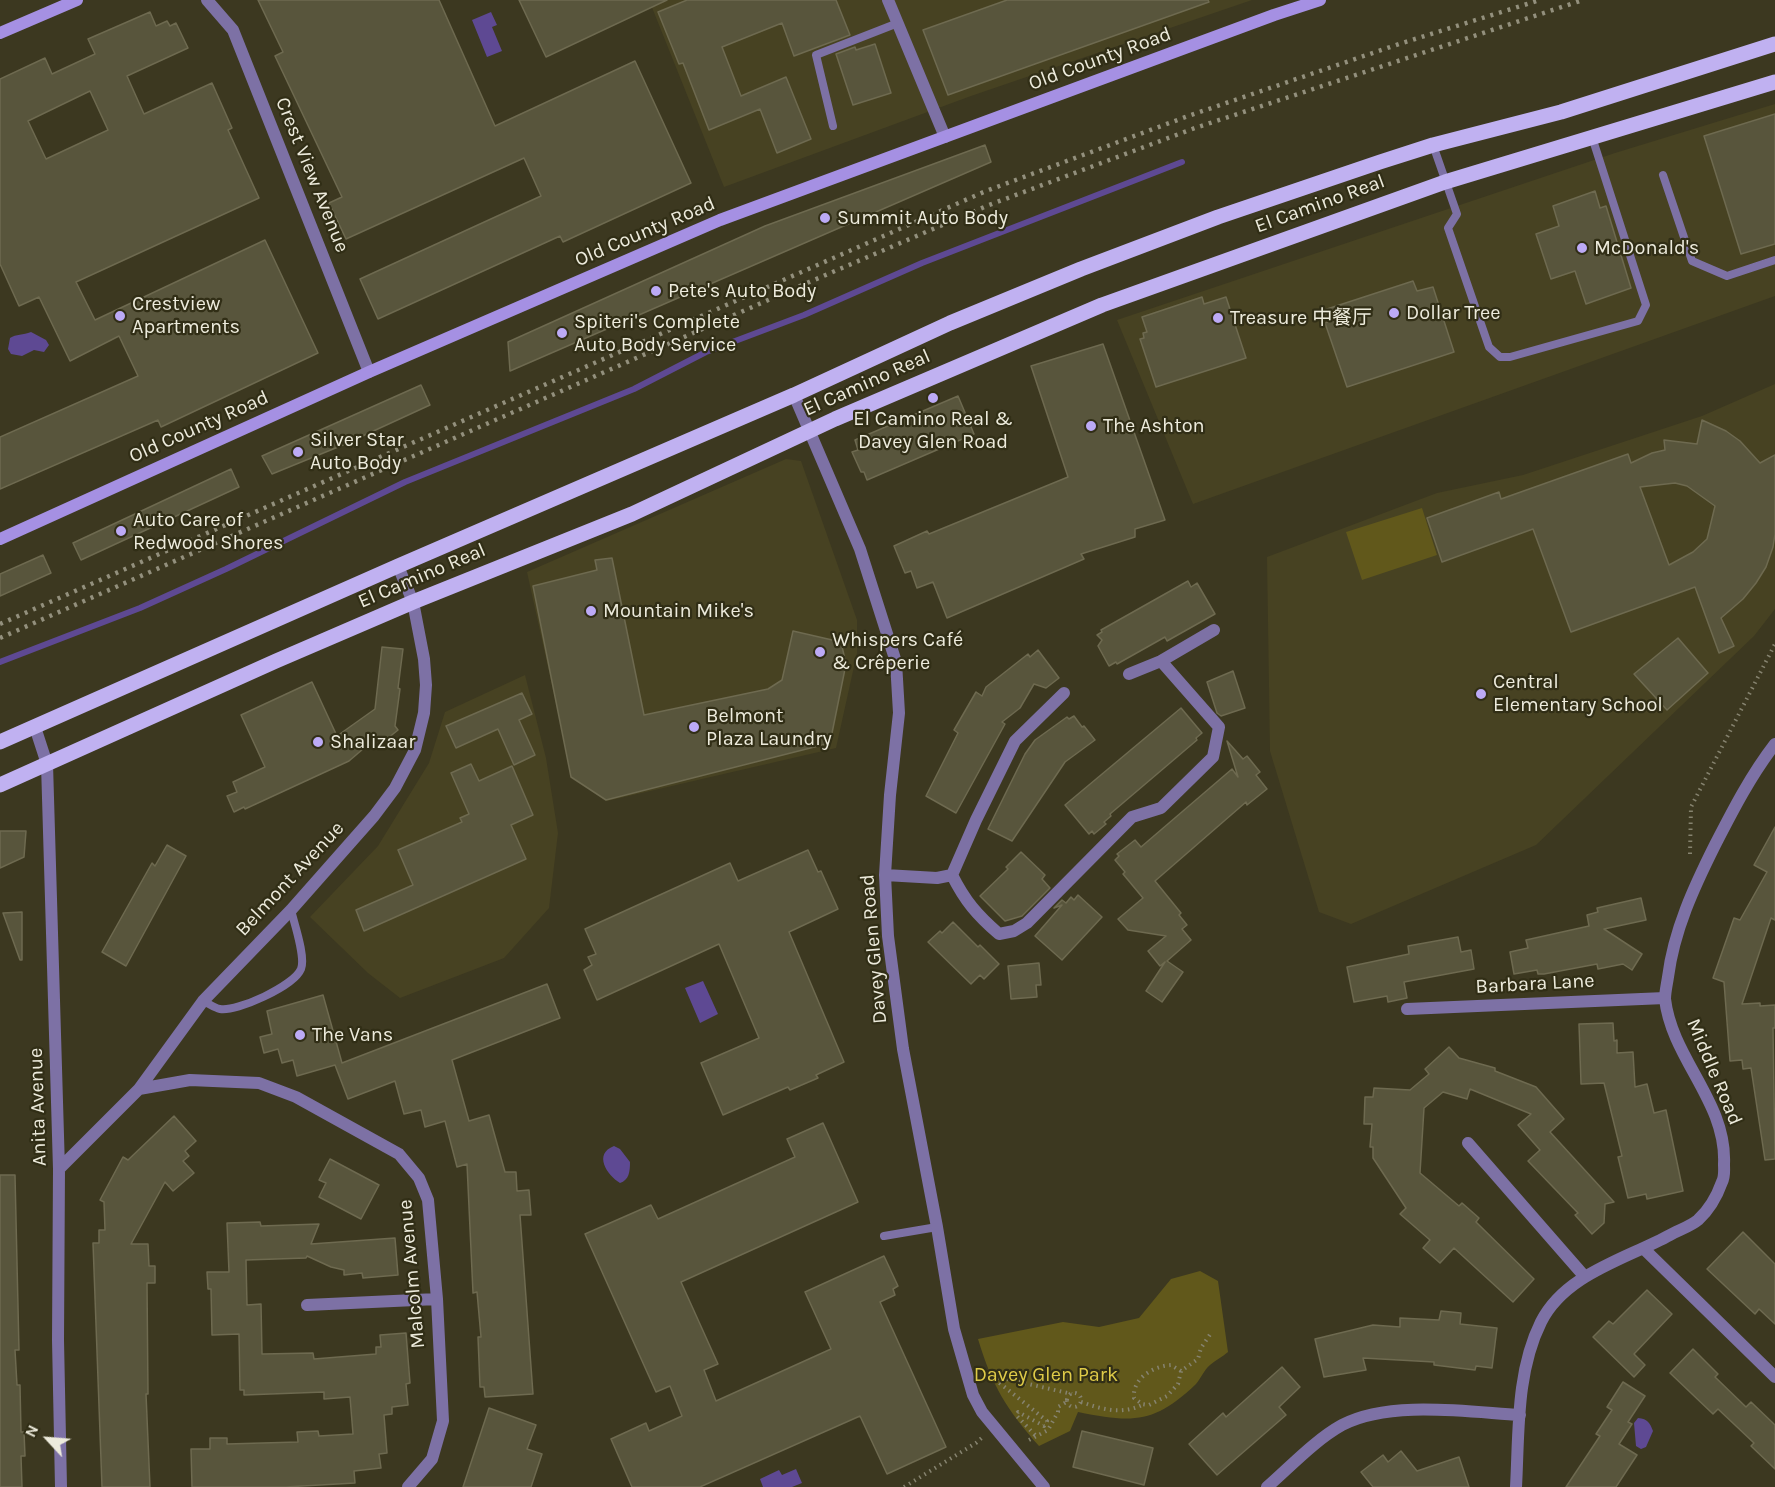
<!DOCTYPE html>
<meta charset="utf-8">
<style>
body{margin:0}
#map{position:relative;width:1775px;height:1487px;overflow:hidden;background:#3c3820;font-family:Karla,sans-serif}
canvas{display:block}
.north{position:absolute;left:18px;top:1409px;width:60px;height:60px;-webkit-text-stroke:4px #312e16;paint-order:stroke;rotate:296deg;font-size:16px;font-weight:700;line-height:24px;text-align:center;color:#edebdc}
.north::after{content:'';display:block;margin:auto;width:21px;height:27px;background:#edebdc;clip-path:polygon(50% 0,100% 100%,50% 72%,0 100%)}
</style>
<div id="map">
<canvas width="1775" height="1487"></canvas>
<div class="north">N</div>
</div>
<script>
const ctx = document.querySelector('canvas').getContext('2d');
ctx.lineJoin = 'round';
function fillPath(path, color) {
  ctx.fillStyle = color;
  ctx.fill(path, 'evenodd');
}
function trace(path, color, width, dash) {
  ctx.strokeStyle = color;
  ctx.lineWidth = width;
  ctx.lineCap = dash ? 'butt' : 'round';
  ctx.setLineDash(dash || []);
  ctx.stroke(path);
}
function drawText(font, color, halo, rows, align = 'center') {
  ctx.font = font + ' Karla,"Noto Sans SC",sans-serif';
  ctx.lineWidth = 4.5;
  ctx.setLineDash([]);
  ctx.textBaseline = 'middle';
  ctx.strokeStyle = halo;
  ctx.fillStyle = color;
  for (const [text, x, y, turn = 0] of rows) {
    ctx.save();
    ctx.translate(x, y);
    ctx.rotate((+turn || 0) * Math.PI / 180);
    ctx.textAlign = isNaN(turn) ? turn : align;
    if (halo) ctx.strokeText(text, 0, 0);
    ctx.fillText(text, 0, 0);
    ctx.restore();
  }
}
fillPath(new Path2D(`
 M649,0h603l-281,96 -247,91z
 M1775,104v192l-582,208 -76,-184 498,-167z
 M1775,384v225l-21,27 -218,209 -185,79 -32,-12 -49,-161 -3,-194 170,-64 86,-18 179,-59z
 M786,459l15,2 56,159v33l-21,95 -229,53 -35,-25 -45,-204z
 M525,675l21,83 12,75 -9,75 -45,50 -104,40 -32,-25 -58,-56 68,-71 51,-83 16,-51z`), '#474222');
fillPath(new Path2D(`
 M1422,508l15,47 -75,25 -16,-48z
 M1200,1271l18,10 10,71c-6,5 -12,8 -18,13 -6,5 -9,13 -14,19 -42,40 -63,39 -118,28l-8,19 -31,15c-32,-36 -47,-60 -61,-107l85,-17 36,5 40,-9 32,-39z`), '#61581b');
fillPath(new Path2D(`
 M491,12l6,13 -5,2 10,24 -15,6 -15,-37z
 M31,332l15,8 3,5 -5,7 -10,-2 -12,6 -11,-2 -3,-5 2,-11c6,-4 13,-3 21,-6z
 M703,981l15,33 -18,9 -15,-35z
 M614,1146l6,3 10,13c0,10 -1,18 -10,21 -13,-8 -27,-29 -6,-37z
 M1638,1418c10,1 12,5 15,13l-7,16 -5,2 -5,-3 -2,-23z
 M796,1469l6,14 -10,4h-29l-3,-8 19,-9 3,5z`), '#5e4993');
trace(new Path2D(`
 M0,662l140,-54 86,-39 179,-87 229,-93 72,-37 98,-37 118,-52 260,-101`), '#5e4993', 6);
const building = new Path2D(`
 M258,0h181l56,126 140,-65 56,122 -128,59 -3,-6 -182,83 -18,-40 181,-83 -17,-38 -178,81 -17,-36 13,-6 -67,-141 8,-4z
 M519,0h148l-121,57z
 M687,0h149l14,35 -56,21 -12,-33 -60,24 19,49 45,-19 25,62 -34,14 -17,-44 -51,21 -26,-67 -4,1 -21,-52z
 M1007,0h201l1,2 -261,93 -25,-65z
 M150,12l6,14 11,-5 3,5 6,-3 12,25 -61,28 17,38 68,-31 20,45 -4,2 31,68 -183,84 19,38 170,-80 53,113 -157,74 -3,-7 -158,69v-52l138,-61 -19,-40 -49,25 -31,-64 -20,9 -19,-42v-185l45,-21 7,16 43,-20 -7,-15zM90,91l18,39 -62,29 -18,-38z
 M875,44l16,49 -38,12 -17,-51 19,-7 1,3z
 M1775,114v130l-34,10 -37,-118z
 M985,145l6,17 -481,209 -2,-29 257,-116z
 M1595,191l5,17 6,-2 25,82 -45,16 -11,-33 -24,8 -15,-45 23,-8 -6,-20z
 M1413,281l4,10 16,-4 21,65 -107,35 -22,-64 3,-1 -4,-12z
 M1202,297l2,7 22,-7 20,61 -90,29 -16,-48 4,-1 -1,-5 4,-1 -5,-15z
 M1103,344l62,176 -30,9v8l-54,17 3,5 -137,59 -14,-36 -16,6 -6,-17 -6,2 -11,-27 33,-15 2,3 139,-57 -37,-111z
 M421,385l9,20 -87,40 -71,29 -10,-18z
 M958,396l16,38 -107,46 -3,-8h-3l-9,-20 6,-2 -3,-10z
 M1702,420l24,11 14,10 20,22 15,-8v79l-2,13 -7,20 -10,16 -13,16 -22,19 13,28 -15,7 -24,-66 -124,45 -38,-103 -91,33 -15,-44 72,-26 2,7 127,-45 3,9 21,-10 13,-3 -1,-10 33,4zM1675,483l12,3 28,20 -8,33 -14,13 -24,13 -29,-78z
 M231,469l8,18 -158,73 -8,-17z
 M43,555l8,18 -51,23v-22z
 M612,558l32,157 124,-26 14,-9 11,-49 48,11 5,22 -16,79 -224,57 -35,-23 -38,-191 64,-16 -2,-10z
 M1188,581l3,6 6,-4 18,31 -48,27 -2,-4 -48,27 -1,-2 -7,4 -11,-20 4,-6 -5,-5 5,-3 -1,-2z
 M1678,638l30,35 -41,37 -33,-36z
 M382,647l21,2 -5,39 2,1 -5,37 3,4 -16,13 -5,-6 -28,24 -104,48 -1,-2 -10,5 -7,-16 10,-4 -4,-10 32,-15 -24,-52 71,-33 25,54 38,-27z
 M1038,650l21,28 -13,10 -12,-4 -14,24 -18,14 3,2 -49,89 -30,-17 32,-63 -4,-3 22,-38 6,4 4,-9 42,-33 2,3z
 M1233,671l12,37 -24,8 -4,-3 -10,-31z
 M522,693l10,21 -13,6 16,35 -21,10 -16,-36 -42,19 -10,-22z
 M1181,708l21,25 -6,5 1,2 -87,74 1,2 -7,6 2,2 -12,10 -2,-3 -3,3 -24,-29z
 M1074,716l8,11 2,-1 11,14 -30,22 -53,79 -24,-12 37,-75 10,-14 32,-23 2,2z
 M1227,741l16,18 4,-3 13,16 -4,3 11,14 -20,16 -1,-3 -91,79 26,32 -2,2 8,10 -5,4 9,11 -24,21 16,11 -21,30 -16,-11 19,-29 -5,4 -12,-15 18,-15 -38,-6 -10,-11 25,-21 -20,-24 2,-2 -10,-12 4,-4 -2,-2 18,-14 6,7 91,-78 6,8z
 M471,764l8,17 33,-15 21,49 -22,10 15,34 -162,72 -8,-21 57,-25 -15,-35 64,-28 -2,-4 9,-4 -18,-41z
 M1775,827v93l-4,-2 -29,86 18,-1v3l15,-1v23h-2l2,131 -10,1 -14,-92 -8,1 -1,-9 -12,1 -6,-79 -11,-4 21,-60 6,2 27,-48 -13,-7z
 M0,831h26l-2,26 -24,11z
 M167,845l19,11 -60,110 -24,-14 50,-89 3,3z
 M808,850l10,22 3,-1 17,38 -49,23 55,130 -28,13 2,3 -28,12 -2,-3 -65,28 -22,-52 58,-25 -40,-94 -122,56 -13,-30 8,-5 -4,-8 8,-3 -11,-25 145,-66 8,18z
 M1021,852l24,23 -3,4 8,9 -28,28 -17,5 -25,-25 28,-27 -2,-2z
 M1078,895l24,22 -40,43 -27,-24 27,-31 -8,3 8,-8 4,3 5,-6 3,3z
 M1641,898l5,22 -42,9 38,25 -10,16 -9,-6 -25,5 -1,-5 -53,10h-6l-1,-4 -23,4 -4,-22 18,-4 -2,-8 63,-14 -2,-11 11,-3 -1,-4z
 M22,912v48h-2l-17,-47z
 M953,922l25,25 2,-2 19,19 -15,15 -4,-4 -9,9 -43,-42 12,-11 2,2z
 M1458,937l3,15 10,-2 3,19 -70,13 3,16 -19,4 -1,-6 -33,6 -7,-35 62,-13 -1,-8z
 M1039,963l2,22h-5l1,12 -26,2 -3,-33z
 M547,984l13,34 -108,42 17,61 20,-6 16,57h11l1,19 12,-1 2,25h-11l13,179 -48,3 -1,-10h-4l-2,-50h3l-4,-45 -4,1 -6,-129 -10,3 -12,-46 -20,6 -4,-17 -17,4 -9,-33 -47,18 -13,-34 -38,11 -4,-16 -11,3 -4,-14 -14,4 -4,-16 12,-3 -5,-23 56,-16 19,68z
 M1613,1023l1,18 3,-1v13l16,-1 2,35 12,-3 7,29 12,-3 17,81 -36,8 -1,-5 -18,4 -10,-41 4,-1 -18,-73 -23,1 -2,-60z
 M1449,1047l10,11 36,10v3l41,16 28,32 -14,13 64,70 -9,2 -1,19 -12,11 -17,-19 3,-2 -50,-52 12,-11 -22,-25 13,-11 -61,-25 -3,10 -24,-7 -19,16 -4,65 39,33 3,-3 17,15 -3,4 58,57 -21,23 -59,-54 -14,15 -17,-15 7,-8 -30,-26 6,-6 -33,-50v-11h-3l2,-23h-8l1,-27h8l1,-9 36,2 19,-16 -4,-5z
 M174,1116l22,25 -11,10 4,5 -6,5 11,12 -21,18 -8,-9 -34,62h17l1,22h6v17h-8l1,111h-2l4,93h-48l-9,-244h6v-13h6l-1,-28 -4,-2 23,-43 5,3z
 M823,1123l35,79 -177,80 37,82 -14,6 12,31 115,-52 -26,-57 79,-36 14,30 -5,3 2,6 -15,7 66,145 -59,27 -27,-58 -160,71h-68l-21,-48 35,-16 3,8 33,-15 -12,-30 -14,6 -71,-158 66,-29 7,14 137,-62 -8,-18z
 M330,1159l49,26 -18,34 -42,-22 7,-14 -7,-3z
 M0,1175h15l4,175h-4l2,35h3l1,47h3l1,24h-4l1,31h-22z
 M260,1222l1,4 58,-2 -8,20 84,-6 3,37 -35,3 -1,-5 -18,2v-5l-13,-3 -24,-11 -1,2 -60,2 1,45 14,-1 1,50 51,-1 1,6 62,-5v-7h5l-1,-12 26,-2 4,50 -4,1 2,21 -16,2v7l-8,1 3,38 -8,1 2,14 -27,3 1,12 -70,4h-93l-1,-38h19v-11h17v6l71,-2 -1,-10 21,-1 1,5 34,-2 -3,-37 -26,2v-7l-80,3v-5h-4l-1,-56 -27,1 -1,-46h-3l-1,-17h22l-2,-49z
 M1743,1232l32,32v60l-16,-15 -4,5 -48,-45z
 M1647,1290l25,24 -38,40 11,11 -11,12 -41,-40 16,-16 4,3z
 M1441,1311l20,2 -1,11 37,4 -5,40 -16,-2 -1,4 -41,-5v-3l-71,-4 3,12 -42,7 -9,-38 58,-14 27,2v-9l39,2z
 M1693,1349l25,25 -3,3 31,30 5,-5 24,23v44l-24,-23 3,-3 -36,-34 -5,5 -43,-41z
 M1282,1367l18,20 -21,20 7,8 -69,60 -28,-31 34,-31 3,4z
 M1623,1382l22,14 -17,26 4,2 -13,20 18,11 -21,32h-50l34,-51 -4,-2 16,-24 -5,-3z
 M489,1408l47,17 -9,24 15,5 -11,33h-68z
 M1082,1431l71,17 -9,37 -71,-18z
 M1401,1451l16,20 42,-14 10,30h-96l-12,-15 22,-17 5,7z`);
fillPath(building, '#58553c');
trace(building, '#6e6a50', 1.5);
trace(new Path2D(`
 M1690,854l1,-47 84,-163
 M1181,1371l-10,-6c-17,1 -39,13 -37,33l8,6 7,1 18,-9 11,-12 3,-13 17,-12 3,-11 10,-15
 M1067 1400a7 7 0 1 1 14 0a7 7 0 1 1-14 0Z
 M1081,1402c20,7 40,13 61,3
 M1035,1435l-19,-20 2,-3 26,14 3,-5 -50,-40 1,-4 74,17
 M1029,1440l19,-10 10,-18v-5l10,-6
 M904,1487l72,-44 8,-7`), '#86836f', 4, [1.5, 4.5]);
trace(new Path2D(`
 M833,126l-17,-71 82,-32
 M1433,145l24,69 -9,14 41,119 11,10h10l128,-36 8,-16 -54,-168
 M1663,175l29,86 35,15 48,-16
 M203,1001c5,2 11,7 17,8 17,3 74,-23 81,-40 5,-12 -7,-46 -10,-59
 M884,1236l53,-9`), '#7d71a5', 8);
trace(new Path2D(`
 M207,0l26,30 136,342
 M888,0l57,137
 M794,395l66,154 36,113 3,51 -9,82 -5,80 3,61 15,113 34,178 17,102 19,66 9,17 62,75
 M1129,674l32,-13 53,-31
 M35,727l12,37 12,405 -1,171 3,147
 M885,875l52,3 15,-3
 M952,875c13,26 25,40 47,59l15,-3 13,-8 105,-106 29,-9 52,-51 6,-30 -58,-66
 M952,875l24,-55 39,-79 49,-48
 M1407,1009l258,-11
 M139,1089l51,-9 69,3 37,14 103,57 20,24 9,22 9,99 6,122 -11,38 -24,28
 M1468,1143l117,134
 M59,1169l80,-80 64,-88 88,-91 83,-94 21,-28 20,-38 9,-37 2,-28 -2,-26 -11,-57 -15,-36
 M1644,1249l131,128
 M307,1305l130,-6
 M1267,1487c23,-20 48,-47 75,-62 47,-25 126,-13 178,-10
 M1516,1487c3,-54 0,-115 25,-165 24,-48 85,-63 129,-87 9,-5 21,-9 28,-15 11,-10 19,-24 24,-38 3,-6 2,-12 2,-18 3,-62 -52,-105 -59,-165 0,-7 2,-15 3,-22 6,-47 26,-90 47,-132 18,-35 36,-70 60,-101`), '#7d71a5', 12);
trace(new Path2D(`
 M0,33l77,-33
 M0,539l369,-167 351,-152 554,-205 46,-15`), '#a590e3', 12);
trace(new Path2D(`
 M0,742l398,-176 396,-171 156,-72 131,-54 137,-52 162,-55 53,-17 128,-33 214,-68
 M0,785l276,-124 137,-59 219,-88 203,-95 267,-114 343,-123 330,-100`), '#c0b1f1', 15);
trace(new Path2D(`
 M0,624l986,-433 205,-76 208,-71 141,-44
 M0,638l800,-352 189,-81 206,-77 388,-128`), '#93907d', 4.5, [3, 6]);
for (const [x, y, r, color] of [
 [825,218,6,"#bcaaf6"],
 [1582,248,6,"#bcaaf6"],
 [656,291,6,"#bcaaf6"],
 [1394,313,6,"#bcaaf6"],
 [120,316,6,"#bcaaf6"],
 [1218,318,6,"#bcaaf6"],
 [562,333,6,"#bcaaf6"],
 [933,398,6,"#bcaaf6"],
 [1091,426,6,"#bcaaf6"],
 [298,452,6,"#bcaaf6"],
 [121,531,6,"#bcaaf6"],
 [591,611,6,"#bcaaf6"],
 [820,652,6,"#bcaaf6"],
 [1481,694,6,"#bcaaf6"],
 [694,727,6,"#bcaaf6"],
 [318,742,6,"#bcaaf6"],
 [300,1035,6,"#bcaaf6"]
]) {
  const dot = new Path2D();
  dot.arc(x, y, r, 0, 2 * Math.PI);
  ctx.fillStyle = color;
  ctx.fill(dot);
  trace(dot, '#312e16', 2);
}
drawText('20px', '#edebdc', '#312e16', [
 ["Old County Road",1100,59,-20],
 ["Crest View Avenue",312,175,68],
 ["El Camino Real",1320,204,-20],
 ["Old County Road",645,232,-23],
 ["El Camino Real",867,383,-24],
 ["Old County Road",199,427,-24],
 ["El Camino Real",422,576,-23],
 ["Belmont Avenue",290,879,-47],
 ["Davey Glen Road",874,949,-95],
 ["Barbara Lane",1535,984,-3],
 ["Middle Road",1714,1072,67],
 ["Anita Avenue",38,1107,-92],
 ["Malcolm Avenue",412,1274,-95]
]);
drawText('20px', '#edebdc', '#312e16', [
 ["Summit Auto Body",837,218],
 ["McDonald's",1594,248],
 ["Pete's Auto Body",668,291],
 ["Crestview",132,304],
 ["Apartments",132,327],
 ["Dollar Tree",1406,313],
 ["Treasure 中餐厅",1230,318],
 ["Spiteri's Complete",574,322],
 ["Auto Body Service",574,345],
 ["El Camino Real &",933,419,"center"],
 ["Davey Glen Road",933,442,"center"],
 ["The Ashton",1103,426],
 ["Silver Star",310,440],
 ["Auto Body",310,463],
 ["Auto Care of",133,520],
 ["Redwood Shores",133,543],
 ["Mountain Mike's",603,611],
 ["Whispers Café",832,640],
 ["& Crêperie",832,663],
 ["Central",1493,682],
 ["Elementary School",1493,705],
 ["Belmont",706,716],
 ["Plaza Laundry",706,739],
 ["Shalizaar",330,742],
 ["The Vans",312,1035]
], 'left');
drawText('20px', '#dfcb48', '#312e16', [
 ["Davey Glen Park",1046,1375]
]);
</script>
